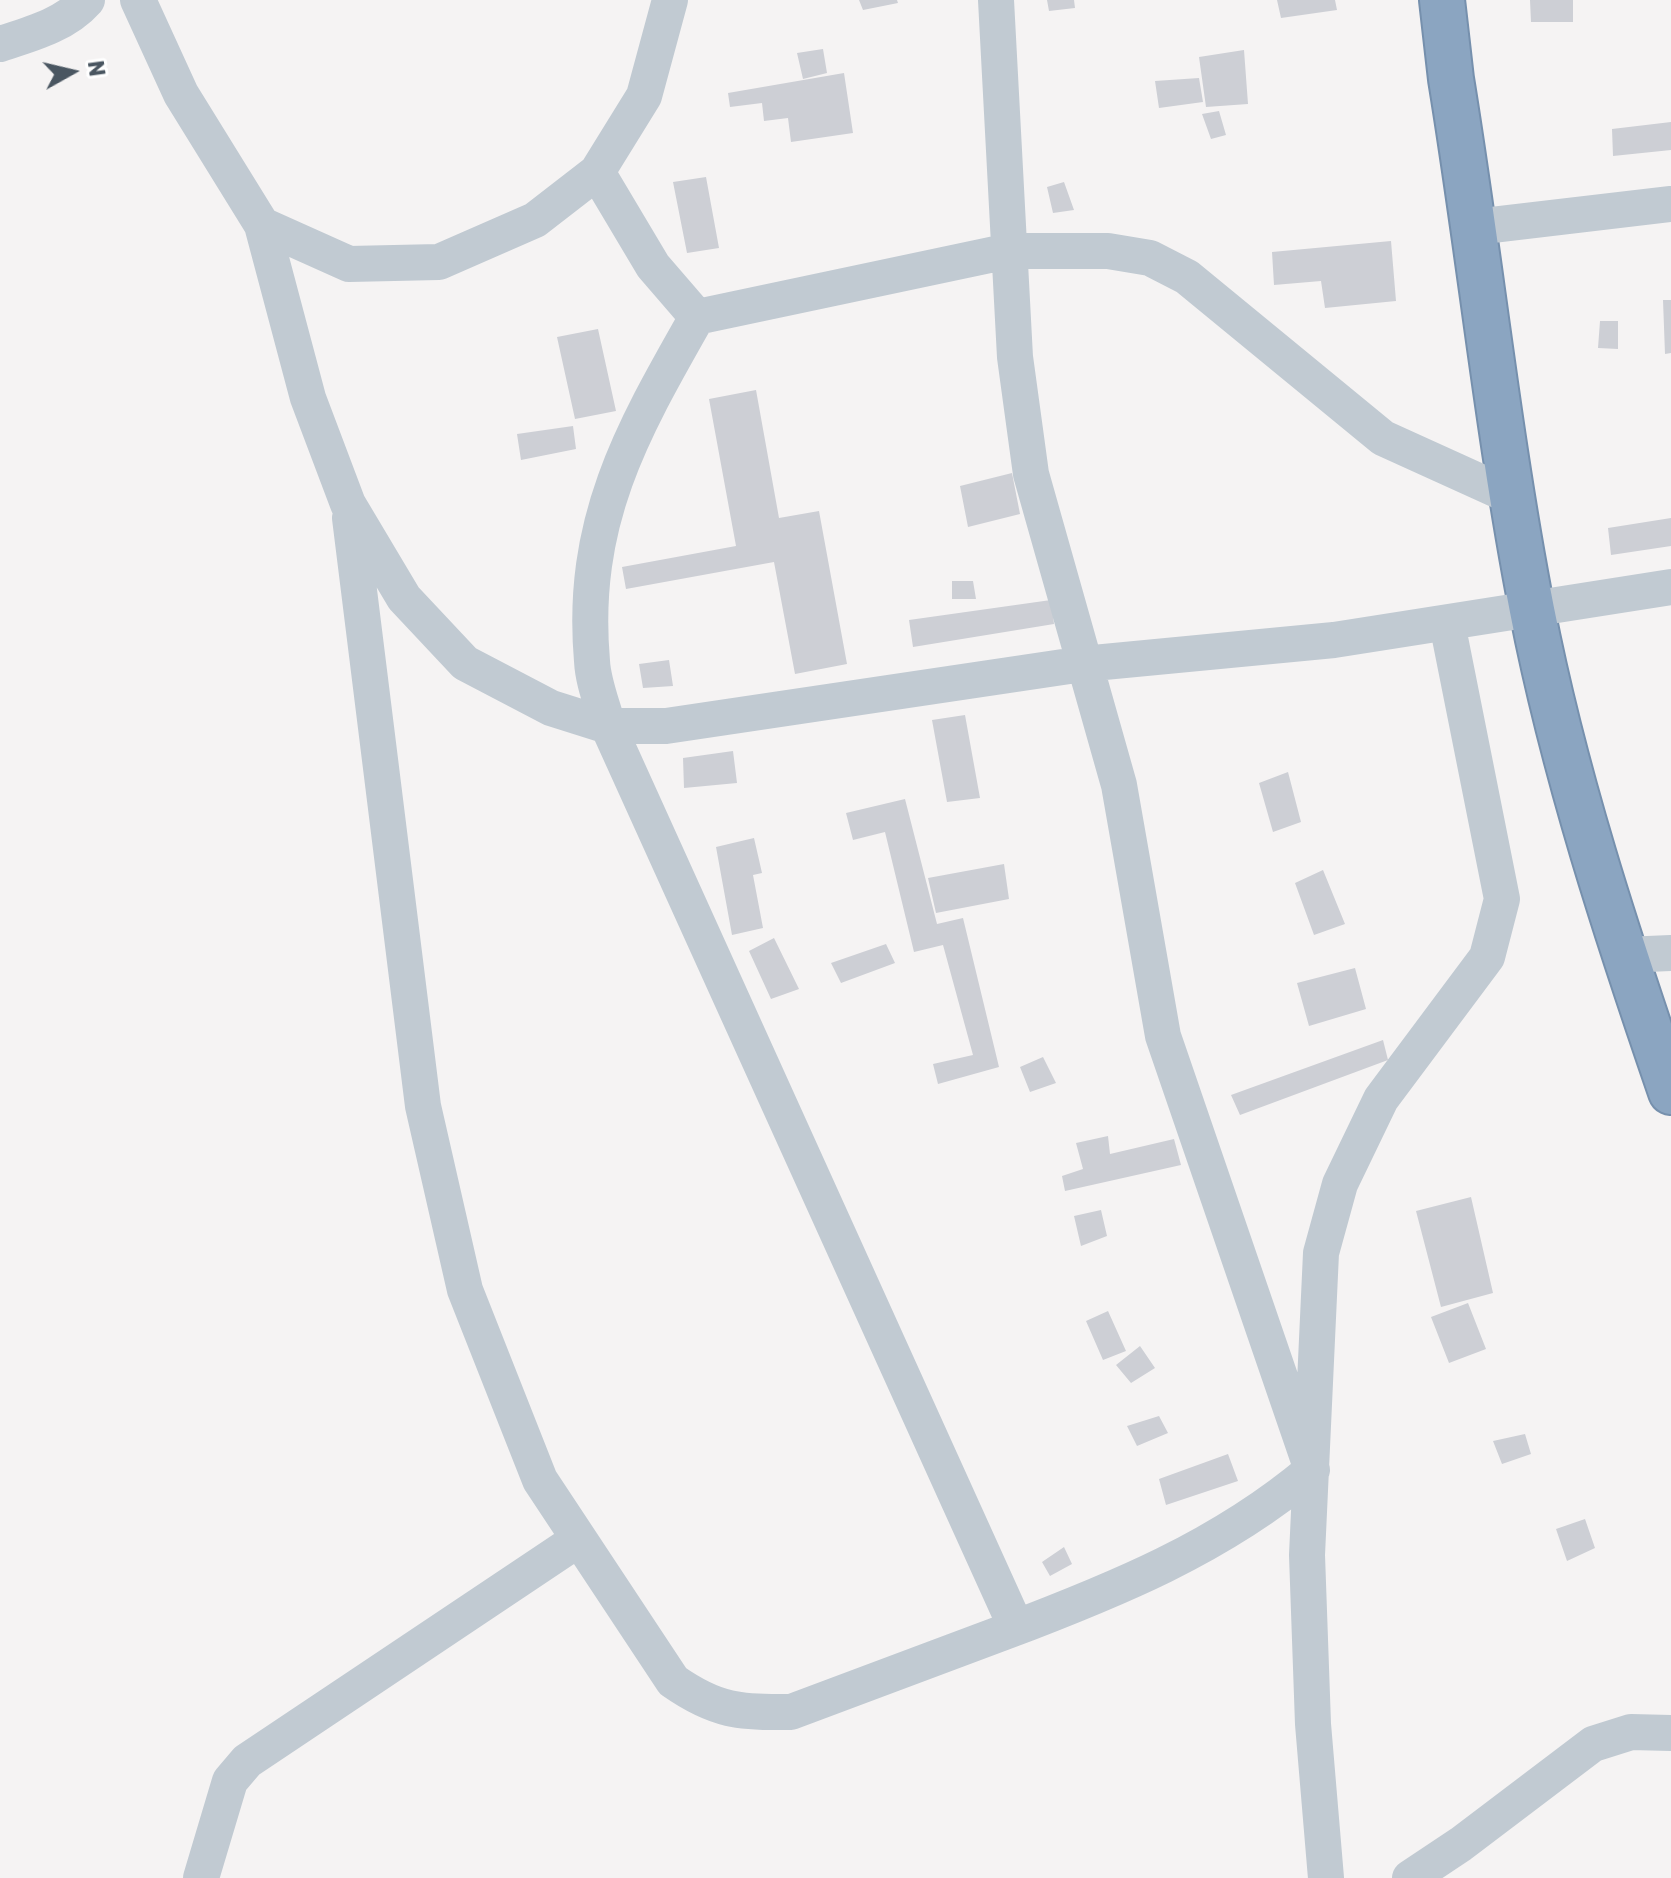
<!DOCTYPE html>
<style>
body{margin:0}
#map{position:relative;width:1671px;height:1878px;overflow:hidden;background:#f5f3f3;font-family:Rubik,sans-serif}
canvas{display:block}
.north{position:absolute;left:32px;top:32px;width:80px;height:80px;-webkit-text-stroke:6px #fff;paint-order:stroke;rotate:82deg;font-size:22px;font-weight:700;line-height:32px;text-align:center;color:#4a5661}
.north::after{content:'';display:block;margin:auto;width:28px;height:36px;background:#4a5661;clip-path:polygon(50% 0,100% 100%,50% 72%,0 100%)}
</style>
<div id="map">
<canvas width="1671" height="1878"></canvas>
<div class="north">N</div>
</div>
<script>
const ctx = document.querySelector('canvas').getContext('2d');
ctx.lineJoin = 'round';
function fillPath(path, color) {
  ctx.fillStyle = color;
  ctx.fill(path, 'evenodd');
}
function trace(path, color, width, dash) {
  ctx.strokeStyle = color;
  ctx.lineWidth = width;
  ctx.lineCap = dash ? 'butt' : 'round';
  ctx.setLineDash(dash || []);
  ctx.stroke(path);
}
fillPath(new Path2D(`
 M859,0h38l1,3 -35,7z
 M1047,0h27l1,8 -26,3z
 M1277,0h58l2,10 -56,8z
 M1530,0h43v22h-42z
 M823,49l4,24 -24,6 -6,-26z
 M1244,50l4,54 -42,3 -7,-50z
 M844,73l9,60 -62,9 -3,-24 -24,3 -2,-18 -32,4 -2,-14z
 M1199,78l4,24 -44,6 -4,-27z
 M1219,111l7,24 -15,4 -9,-25z
 M1671,122v28l-58,6 -1,-27z
 M706,177l13,71 -32,5 -14,-71z
 M1064,182l10,28 -21,3 -6,-26z
 M1391,241l5,60 -71,7 -4,-27 -47,4 -2,-33z
 M1663,300h8v53l-6,1z
 M1600,321h18v28l-20,-1z
 M598,329l18,82 -41,8 -18,-82z
 M756,390l23,128 40,-7 28,153 -52,10 -21,-112 -148,27 -4,-22 114,-21 -27,-147z
 M573,426l3,23 -55,11 -4,-26z
 M1012,473l8,41 -52,13 -8,-41z
 M1671,518v28l-60,9 -3,-27z
 M952,581h21l3,18h-24z
 M1051,600l3,24 -141,23 -4,-27z
 M669,660l4,26 -30,2 -4,-24z
 M965,715l15,83 -33,4 -15,-82z
 M733,751l4,32 -53,5 -1,-30z
 M1288,772l13,50 -28,10 -14,-49z
 M905,799l32,125 26,-6 36,149 -61,17 -5,-20 40,-9 -30,-110 -29,7 -29,-120 -32,8 -7,-27z
 M754,838l8,35 -9,2 10,53 -31,7 -16,-88z
 M1004,864l5,35 -73,14 -8,-35z
 M1323,870l22,54 -31,11 -19,-52z
 M774,938l25,51 -28,10 -22,-48z
 M886,944l9,19 -54,20 -10,-20z
 M1355,968l11,41 -57,17 -12,-43z
 M1383,1040l5,20 -148,55 -9,-20z
 M1043,1057l13,26 -26,9 -10,-25z
 M1108,1136l2,18 64,-15 7,26 -116,26 -3,-15 21,-7 -7,-26z
 M1471,1197l22,96 -52,14 -25,-96z
 M1101,1210l6,26 -26,10 -7,-30z
 M1468,1303l18,46 -37,14 -18,-46z
 M1108,1311l18,40 -23,9 -17,-39z
 M1140,1346l15,22 -24,15 -15,-18z
 M1159,1416l9,17 -31,13 -10,-20z
 M1525,1434l6,20 -29,10 -9,-23z
 M1228,1454l10,27 -72,24 -7,-26z
 M1585,1519l10,29 -28,13 -11,-32z
 M1064,1547l8,17 -22,12 -8,-14z`), '#cdcfd5');
const highway = new Path2D(`
 M1442,0l9,79c29,177 47,356 81,531 32,164 85,325 139,482`);
trace(highway, '#7690ad', 48);
trace(new Path2D(`
 M138,0l43,94 81,131 46,173 40,106 56,94 61,65 86,45 57,18h58l417,-62 251,-24 337,-53
 M996,0l19,357 16,117 88,311 44,251 149,434
 M0,44c31,-10 65,-19 87,-44
 M597,172l56,94 44,51
 M262,225l87,39 90,-2 96,-42 62,-48 47,-76 26,-96
 M1475,227l196,-23
 M350,518l73,588 42,184 75,190 133,201c43,30 67,32 118,31 70,-26 140,-53 211,-79 111,-42 218,-85 310,-163
 M1624,955l47,-2
 M1016,1627l-408,-901c-5,-20 -15,-43 -16,-65 -12,-139 39,-228 105,-344l312,-66h99l42,7 37,19 196,161 130,59
 M201,1878l29,-97 17,-20 332,-222
 M1326,1878l-13,-154 -6,-169 14,-302 19,-69 41,-85 106,-142 15,-58 -55,-276
 M1410,1878l51,-34 132,-100 38,-12 40,1`), '#c1cad2', 36);
trace(highway, '#8ba5c1', 44);
</script>
